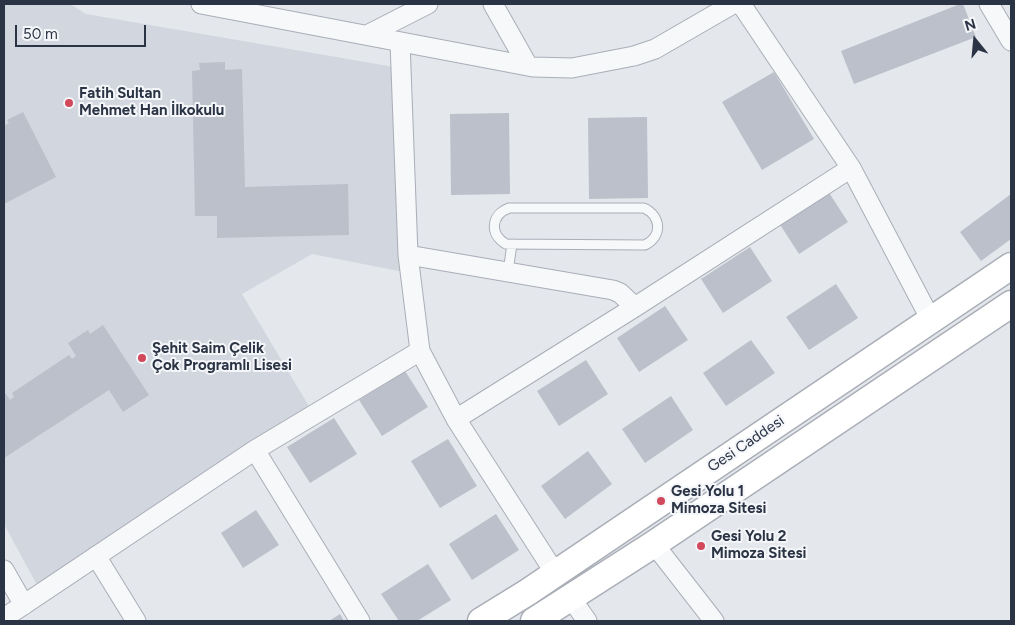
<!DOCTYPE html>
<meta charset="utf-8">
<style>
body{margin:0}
#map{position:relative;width:1015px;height:625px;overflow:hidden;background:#e4e7ec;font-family:Figtree,sans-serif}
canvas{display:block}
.frame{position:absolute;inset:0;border:5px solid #2b3445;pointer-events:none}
.north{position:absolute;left:950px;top:15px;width:50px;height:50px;-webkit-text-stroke:4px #f4f6f9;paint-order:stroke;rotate:343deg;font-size:14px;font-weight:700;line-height:20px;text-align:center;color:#2b3445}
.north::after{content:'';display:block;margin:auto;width:18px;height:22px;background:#2b3445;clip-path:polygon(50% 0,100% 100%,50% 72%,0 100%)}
.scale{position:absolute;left:15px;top:25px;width:131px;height:22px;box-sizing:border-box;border:2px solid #2b3445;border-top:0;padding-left:6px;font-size:15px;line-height:18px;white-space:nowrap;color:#2b3445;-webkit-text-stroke:4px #f4f6f9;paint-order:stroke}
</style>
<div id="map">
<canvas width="1015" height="625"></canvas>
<div class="frame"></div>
<div class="north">N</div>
<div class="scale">50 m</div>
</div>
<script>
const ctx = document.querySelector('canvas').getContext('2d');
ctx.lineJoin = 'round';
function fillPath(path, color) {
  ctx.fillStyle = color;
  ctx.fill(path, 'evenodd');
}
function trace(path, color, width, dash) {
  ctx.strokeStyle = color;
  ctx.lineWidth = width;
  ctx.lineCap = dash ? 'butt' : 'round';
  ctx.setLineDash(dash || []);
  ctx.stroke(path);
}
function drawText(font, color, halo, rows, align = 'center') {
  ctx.font = font + ' Figtree,sans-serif';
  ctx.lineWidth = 4;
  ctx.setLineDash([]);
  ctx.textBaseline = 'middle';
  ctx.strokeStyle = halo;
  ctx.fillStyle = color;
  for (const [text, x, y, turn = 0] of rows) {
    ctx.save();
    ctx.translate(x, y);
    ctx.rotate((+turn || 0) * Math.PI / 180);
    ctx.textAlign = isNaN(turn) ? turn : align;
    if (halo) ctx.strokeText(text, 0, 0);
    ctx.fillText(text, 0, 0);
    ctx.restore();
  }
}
fillPath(new Path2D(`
 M4,4h66l16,10 314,54 4,204 -92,-18 -70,40 68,114 -272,179 -34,-63z`), '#d2d6de');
fillPath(new Path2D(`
 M960,4h3l13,33 -122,47 -13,-33z
 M225,62v8l17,-1 3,118 103,-3 1,51 -132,3v-22h-22l-3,-145 8,-1 -1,-7z
 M774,72l40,67 -52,31 -40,-68z
 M23,112l33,65 -52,27v-78l5,-3 -2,-3z
 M509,113l1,81 -59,1 -1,-81z
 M647,117l1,81 -59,1 -1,-81z
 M826,188l22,34 -49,32 -22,-34z
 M1011,194v45l-30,22 -21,-29z
 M750,247l22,34 -49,32 -22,-34z
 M836,284l22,34 -49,32 -23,-33z
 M665,306l23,34 -49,32 -22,-34z
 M103,325l46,70 -26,17 -14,-22 -105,68v-67l6,9 4,-3 -2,-4 57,-38 3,4 4,-3 -8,-13 20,-13 2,4z
 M751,340l24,33 -49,33 -23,-33z
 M586,360l22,34 -49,32 -22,-35z
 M405,371l23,36 -46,29 -23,-36z
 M671,396l22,34 -48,33 -23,-34z
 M334,418l23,36 -47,29 -23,-36z
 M448,439l29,47 -37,22 -29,-47z
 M588,451l24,33 -47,35 -24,-33z
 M256,510l23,35 -36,23 -22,-35z
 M496,514l23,36 -47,30 -23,-36z
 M428,564l23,36 -34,21h-18l-18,-27z
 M340,614l4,7h-15z`), '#bbc0ca');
const lane = new Path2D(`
 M509,208h135c17,8 19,28 1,37l-139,-1c-17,-10 -15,-29 3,-36z
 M508,272l4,-28`);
const street = new Path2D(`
 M201,4l332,63 39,1 62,-12 21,-7 78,-45
 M493,4l35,62
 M741,4l110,164 80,152
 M989,4l22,37
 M367,35l61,-31
 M400,42l8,213 12,96
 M408,255l205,35 7,3 15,14
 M456,419l179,-112 216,-139
 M255,450l105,171
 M654,544l60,77
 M96,556l40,65
 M4,570l20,35
 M571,598l16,23
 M4,618l251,-168 165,-99 36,68 99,154`);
const secondary = new Path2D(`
 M481,621l47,-29 483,-326
 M534,621l120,-77 357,-240`);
trace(lane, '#a9aeb7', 11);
trace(street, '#a9aeb7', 21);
trace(secondary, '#a9aeb7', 29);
trace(lane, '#f7f8fa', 9);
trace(street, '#f7f8fa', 19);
trace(secondary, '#fff', 26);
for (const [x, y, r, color] of [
 [69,103,5,"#d1495b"],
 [142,358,5,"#d1495b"],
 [661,501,5,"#d1495b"],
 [701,546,5,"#d1495b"]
]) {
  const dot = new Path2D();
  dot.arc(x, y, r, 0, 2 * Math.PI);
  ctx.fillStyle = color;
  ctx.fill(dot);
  trace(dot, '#f4f6f9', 2);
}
drawText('bold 15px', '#2b3445', '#f4f6f9', [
 ["Fatih Sultan",79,94],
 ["Mehmet Han İlkokulu",79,111],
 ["Şehit Saim Çelik",152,349],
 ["Çok Programlı Lisesi",152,366],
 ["Gesi Yolu 1",671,492],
 ["Mimoza Sitesi",671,509],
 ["Gesi Yolu 2",711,537],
 ["Mimoza Sitesi",711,554]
], 'left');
drawText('15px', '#2b3445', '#f4f6f9', [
 ["Gesi Caddesi",746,444,-34]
]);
</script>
